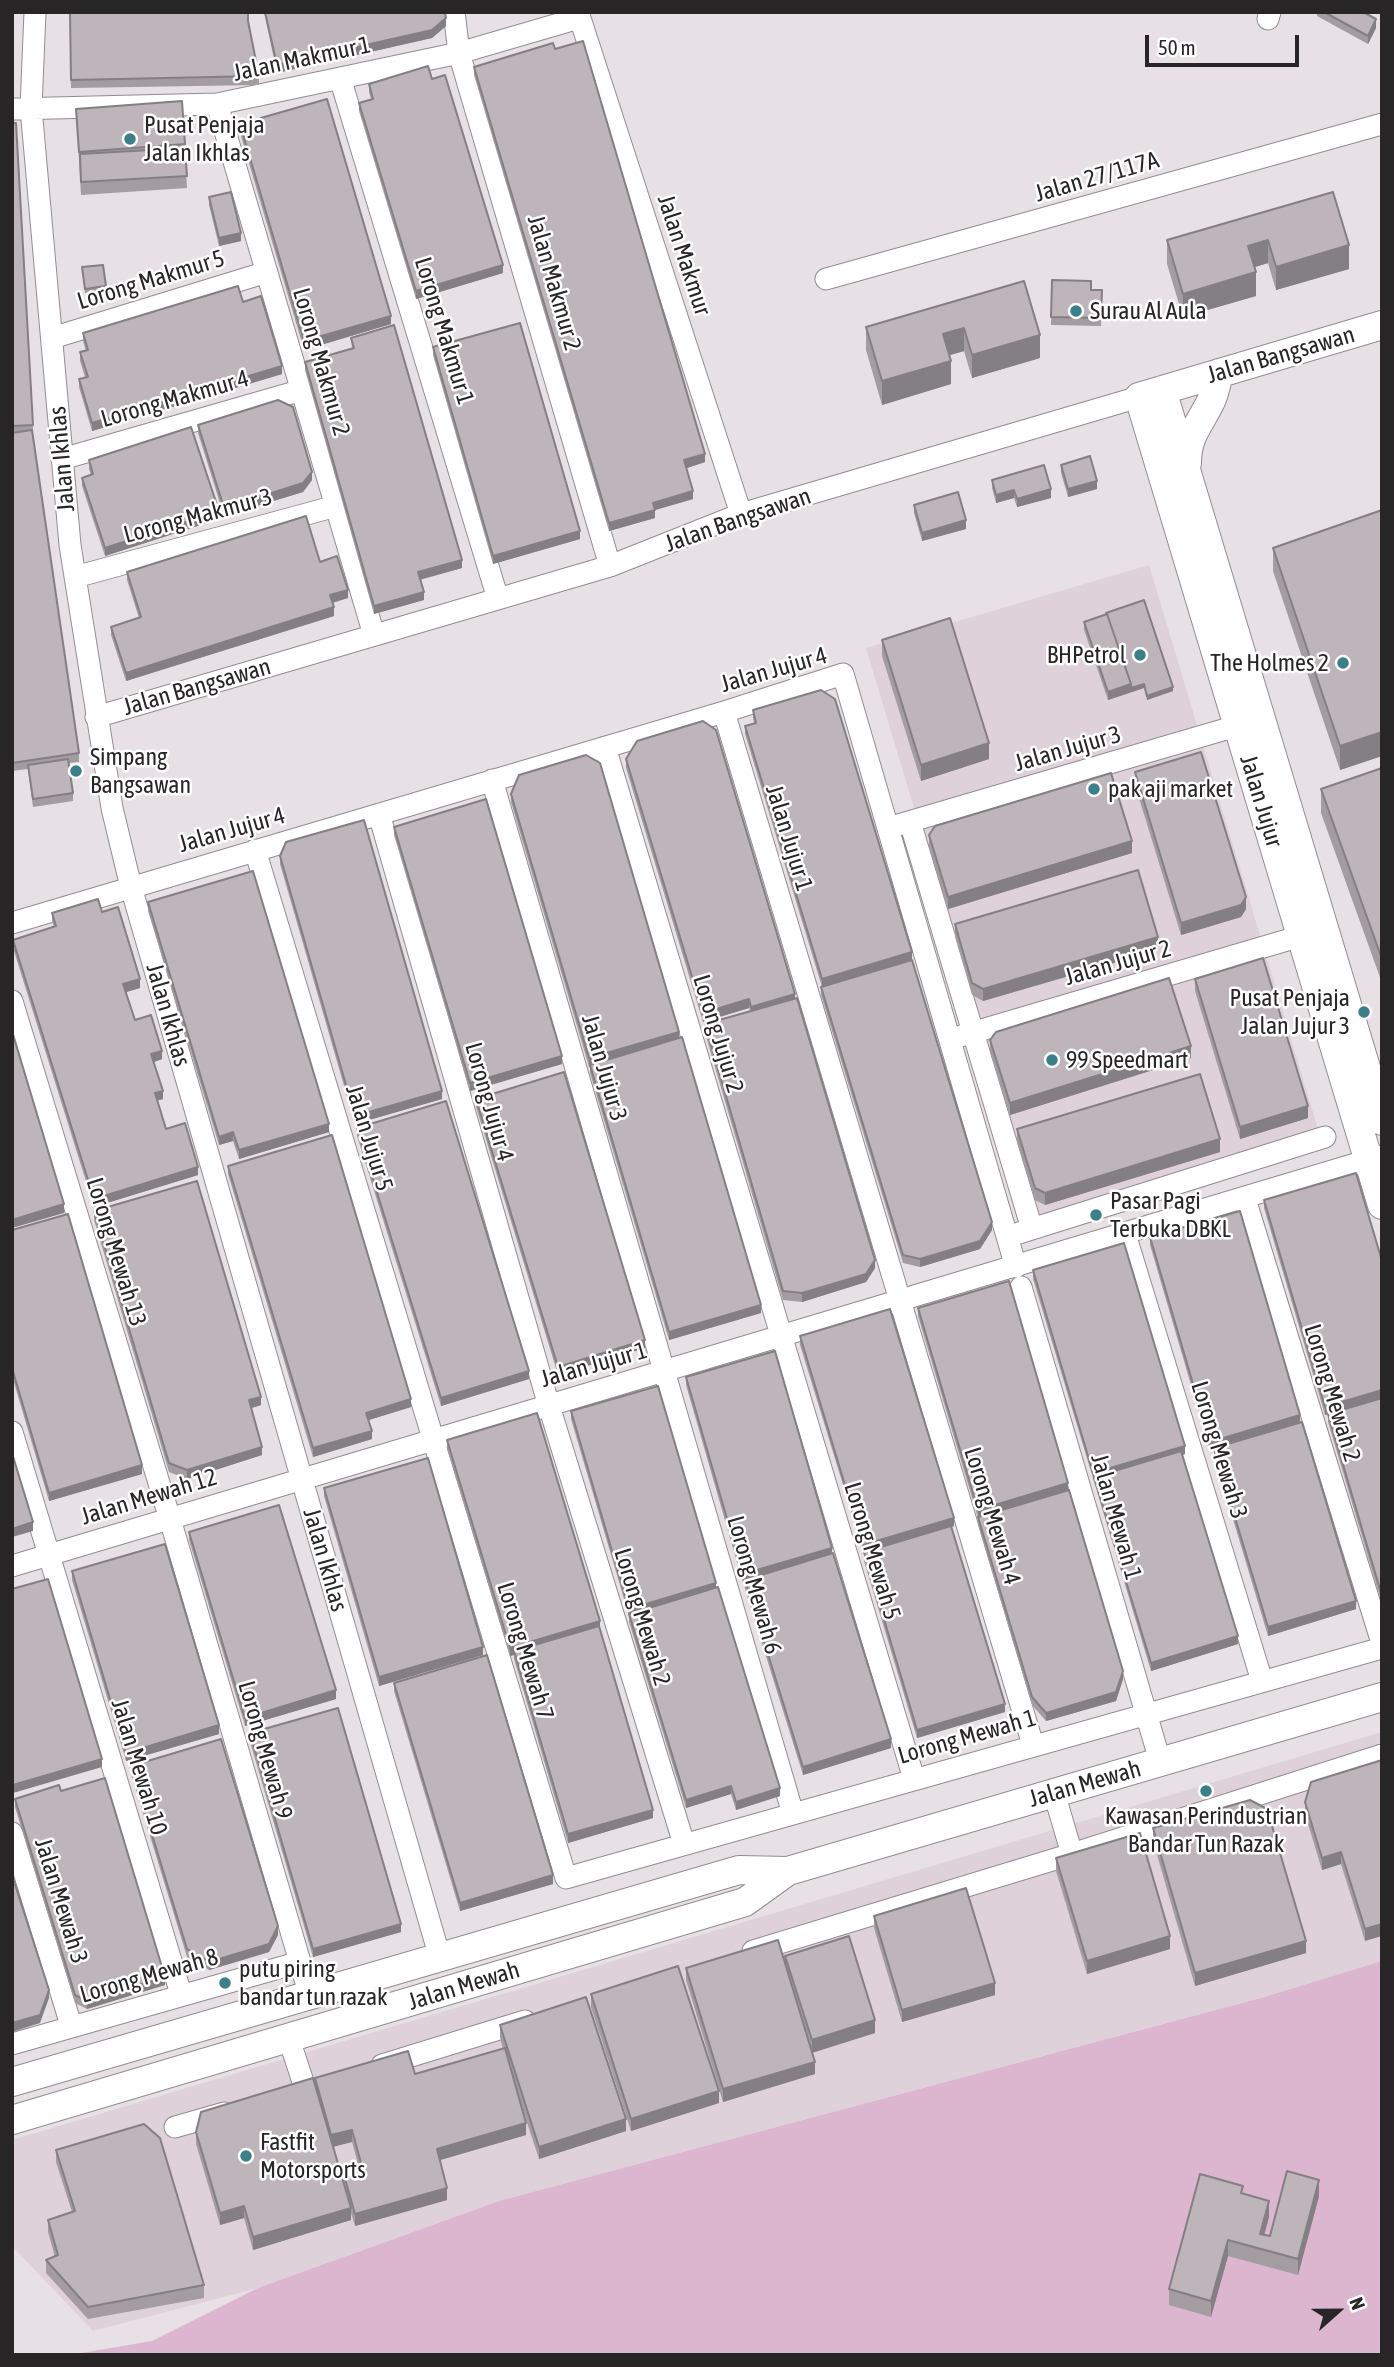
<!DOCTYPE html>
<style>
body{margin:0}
#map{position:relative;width:1394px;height:2367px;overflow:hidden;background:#e7e0e5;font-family:"Asap Condensed",sans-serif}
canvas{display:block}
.frame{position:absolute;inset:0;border:14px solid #282527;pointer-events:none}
.north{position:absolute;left:1303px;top:2276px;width:70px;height:70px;-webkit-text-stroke:5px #fff;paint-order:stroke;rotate:69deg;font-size:19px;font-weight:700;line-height:28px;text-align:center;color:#282527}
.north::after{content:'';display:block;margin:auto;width:24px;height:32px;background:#282527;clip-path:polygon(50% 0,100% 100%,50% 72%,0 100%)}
.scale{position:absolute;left:1145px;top:35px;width:154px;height:32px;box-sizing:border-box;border:4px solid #282527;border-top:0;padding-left:9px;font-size:21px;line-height:24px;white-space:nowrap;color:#282527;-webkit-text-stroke:5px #fff;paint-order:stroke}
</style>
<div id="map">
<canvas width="1394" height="2367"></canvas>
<div class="frame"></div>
<div class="north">N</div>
<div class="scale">50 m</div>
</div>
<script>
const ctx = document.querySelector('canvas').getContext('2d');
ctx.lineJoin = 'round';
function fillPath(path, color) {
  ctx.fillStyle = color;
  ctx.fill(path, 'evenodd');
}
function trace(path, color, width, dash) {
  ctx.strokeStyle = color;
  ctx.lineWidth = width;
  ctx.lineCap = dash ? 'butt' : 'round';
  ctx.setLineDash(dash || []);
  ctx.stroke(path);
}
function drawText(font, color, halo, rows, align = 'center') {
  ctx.font = font + ' "Asap Condensed",sans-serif';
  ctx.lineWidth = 5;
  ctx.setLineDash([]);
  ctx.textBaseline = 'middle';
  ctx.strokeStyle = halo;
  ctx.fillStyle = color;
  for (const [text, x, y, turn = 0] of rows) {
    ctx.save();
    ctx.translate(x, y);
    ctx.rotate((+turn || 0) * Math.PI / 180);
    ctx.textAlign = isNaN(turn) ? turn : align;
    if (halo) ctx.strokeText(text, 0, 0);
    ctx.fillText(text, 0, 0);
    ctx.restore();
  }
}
fillPath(new Path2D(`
 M1149,565l170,567 -282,86 -171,-570z
 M1382,1732v229l-121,37 -762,203 -241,87 -165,43 -81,-85v-106z`), '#dfd1da');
fillPath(new Path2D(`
 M1382,1961v394h-1312l82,-14 106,-53 241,-87 762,-203z`), '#dcb5cf');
const minor = new Path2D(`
 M35,12l-4,96 39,437 42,263 19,79 309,1071
 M454,12l5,41 151,513
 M578,12l163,502
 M1268,19l2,-7
 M340,78l158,521
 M217,104l157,531
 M12,109l205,-5 242,-51 120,-35
 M826,279l556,-155
 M52,338l215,-66
 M62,459l240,-69
 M75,577l261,-71
 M724,712l309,1033
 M96,717l514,-151 131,-52 398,-117
 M605,747l309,1032
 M492,780l301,1034
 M379,814l170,592 135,438
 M910,822l122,407
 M898,825l352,-103
 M255,850l311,1028 816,-230
 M12,923l712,-211 119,-38 173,593
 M12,1001l158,518 140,477
 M961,1036l340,-100
 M1245,1199l137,444
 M1019,1233l306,-96
 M1125,1234l137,447
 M1021,1287l139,474
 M12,1432l169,562
 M12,1566l1370,-410
 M1054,1793l18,61
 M12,1833l59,192
 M753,1951l319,-97 310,-99
 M289,2039l16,49
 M12,2044l288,-82
 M382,2065l143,-44
 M175,2127l49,-14`);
const tertiary = new Path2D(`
 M1382,325l-243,72 243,808
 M1162,390l220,731
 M1187,463c0,-28 13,-39 24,-62 4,-9 6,-19 8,-28
 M12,2082l727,-212 49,1 594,-174
 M12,2120l733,-218 43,-31`);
trace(minor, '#938c90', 23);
trace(tertiary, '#938c90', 30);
trace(minor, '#fff', 21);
trace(tertiary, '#fff', 28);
fillPath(new Path2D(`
 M70,12l178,9 11,55v9l-188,3z
 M264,12h181l1,14 -14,12 -155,35z
 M1317,12h51l-2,2 10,14 -8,16 -51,-28z
 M474,67l231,395 -18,6 6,31 -38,11v8l-46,13 -135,-456z
 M432,79l71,194 -87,26 -57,-188v-8l12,-4 -2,-7v-8z
 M182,101l5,87 -106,7 -5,-86z
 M12,123l21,302v8h-1l47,320v9l-10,1 4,30v8l-40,6 -5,-38 -16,2z
 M240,124l151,200 -87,26 -64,-217z
 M1333,192l16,77 -73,21 -8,-27 -13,4 1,29 -73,21 -16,-53v-24z
 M209,197l32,44 -22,5 -10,-41z
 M82,271l24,15v4l-21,3z
 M1052,280l39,10h11l-1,36 -50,-1z
 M1024,281l16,77 -68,20 -8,-27 -14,4 1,29 -69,21 -16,-55v-23z
 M243,302l39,72 -190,57 -13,-44v-8l6,-2 -5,-16v-9l6,-1 -3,-10v-8z
 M351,338l111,230 -42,12 4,20 -50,14 -69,-244v-8l47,-13z
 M433,347l147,192 -87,25 -60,-209z
 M198,425l114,55 -9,12 -79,24 -26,-83z
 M89,460l130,59 -114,37 -23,-70v-8l9,-3 -2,-6z
 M1061,465l36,24 -29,8 -7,-24z
 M992,480l59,18 -34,9 -3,-9 -18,5 -4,-15z
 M914,505l52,24 -44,12 -8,-28z
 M1382,510v246l-42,14 -67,-199v-23z
 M320,562l28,36 -15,5 1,13 -208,65 -15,-46v-8l28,-9 -12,-38v-8z
 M1084,622l89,69 -26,9 -3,-12 -36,12 -24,-70z
 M882,640l107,119 -68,22 -39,-125z
 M753,710l159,250 -79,24 159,246 -12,19 -60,18 -17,-4 -82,-268 1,-8 -77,-253v-8l9,-3 -1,-5z
 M626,759l169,239 80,270 -9,14 -64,20 -19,-2 -78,-267v-9l45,-13 -1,-3 -46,14 -77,-254z
 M1382,768v215l-61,-170v-24z
 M1135,772l111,137 -5,8 -60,18 -46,-150z
 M511,794l168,244 82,275 -92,27 -79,-267v-7l-1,1 -78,-265z
 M394,827l168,237 -92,27 -76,-256z
 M929,835l203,18 -184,56 -19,-62z
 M280,856l162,243 -87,25 -75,-260z
 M148,902l181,230 -90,27 -6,-18 -14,4 -71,-234z
 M102,912l38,76 -14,4 9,28 27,39 -8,3 9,37 -6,1 9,29 32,46 -104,32 -81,-259v-8l41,-13 -2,-6v-8z
 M955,924l203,26 -175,51 -11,-6 -17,-58z
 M1195,979l113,139 -68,21 -45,-148z
 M990,1040l201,18 -181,57 -20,-63z
 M476,1099l169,249 -87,27 -82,-268z
 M357,1128l172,251 -88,27 -84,-270z
 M1017,1129l203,23 -175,53 -10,-5 -18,-58z
 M228,1166l183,241 -43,13 4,19 -59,18 -85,-283z
 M1264,1200l118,61v343l-54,-182v-8l-3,1 -61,-207z
 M94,1211l167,194 -10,3 11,47 -75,24 -18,-7 -75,-252z
 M12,1230l130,244 -93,27 -37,-125z
 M1150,1237l150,185 56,187 -88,27 -54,-180v-7l-4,1 -60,-205z
 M1033,1270l152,184 -2,1 55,189 -87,27 -118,-392z
 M918,1308l150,182 55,189 -7,22 -70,20 -14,-16 -54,-180v-7l-60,-202z
 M800,1336l154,190 -2,1 53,185 -88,26 -53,-177v-8l-64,-208z
 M686,1377l146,176 59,195 -88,27 -58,-186v-7l-2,1 -57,-198z
 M571,1411l145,176 64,209 -44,14 -5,-16 -45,14 -57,-186v-6l-58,-197z
 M447,1440l153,189 53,189 -85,25 -54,-184v-4l-4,1 -63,-207z
 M324,1488l159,167 -104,31 -55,-190z
 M189,1532l147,167 -91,27 -56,-186z
 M72,1571l147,163 -93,27 -54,-181z
 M394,1683l159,201 -93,27 -66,-220z
 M250,1733l151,199 -88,25 -63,-215z
 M1382,1760l-17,181 -24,-77 -19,6 -17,-56v-12z
 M131,1766l147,169 -9,17 -60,18 -22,-13 -56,-183z
 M15,1799l150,186 -78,24 -12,-6 -60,-196z
 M1153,1828l153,125 -111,33 -42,-145z
 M1056,1858l114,91 -83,25 -31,-103z
 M874,1916l121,79 -93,27 -28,-94z
 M785,1956l90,77 -63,19 3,22 -92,28 -37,-122v-12l99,-4z
 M591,1994l128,109 -88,28 -40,-124z
 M500,2025l126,106 -87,28 -23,-70 10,46 -86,25 7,40 -92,26 -4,-13v7l-98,30 -9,-32 -24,7 -24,-81v-12l119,-47v-7l100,-4 88,-25 -3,-12zM352,2142l6,22 -16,4v8l-9,-29z
 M56,2150l148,135v13l-116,21 -42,-46v-13l9,-3 -7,-25v-12l24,-8 -16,-50z
 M1243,2194l26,23 -5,18 6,1 49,-40 -21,79 -70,-19 -17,61 -42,-12v-16z`), '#a39ca0');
fillPath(new Path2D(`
 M446,18v8l-14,12 -155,35v-8z
 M1376,19v9l-8,16v-8z
 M241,233v8l-22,5v-8z
 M1268,240v23l-20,6v-23z
 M1349,245v24l-73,21v-23z
 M503,265v8l-87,26v-8z
 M1256,272v24l-73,21v-23z
 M391,316v8l-87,26v-9z
 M964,328v23l-21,6v-23z
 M1040,335v23l-68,20v-23z
 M951,361v23l-69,21v-24z
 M282,366v8l-190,57v-8z
 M705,454v8l-21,7v-9z
 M312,472v8l-9,12 -79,24v-8z
 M1097,481v8l-29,8v-8z
 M1051,489v9l-34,9v-8z
 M1014,490v8l-18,5v-8z
 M693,491v8l-38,11v8l-46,13v-8l44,-20z
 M219,511v8l-114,37v-8z
 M966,520v9l-44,12v-8z
 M580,531v8l-87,25v-8z
 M462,560v8l-44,12v-8z
 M348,590v8l-18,5v-8z
 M424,592v8l-50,14v-8z
 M334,607v9l-208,65v-8z
 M1131,684h13v4l-36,12v-8z
 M1173,687v4l-26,9v-4z
 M1382,732v24l-42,14v-24z
 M989,743v16l-68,22v-16z
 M1132,841v12l-184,56v-12z
 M1246,897v12l-5,8 -60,18v-12z
 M1158,937v13l-175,51v-12z
 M912,952v8l-90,27v-8z
 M140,979v9l-17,5v-9z
 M795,994v8l-44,14v-9z
 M749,999v9l-46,14v-9z
 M679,1032v9l-90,26v-9z
 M1191,1046v12l-181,57v-12z
 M162,1051v8l-11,4v-9z
 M562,1056v8l-92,27v-8z
 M163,1091v8l-8,2v-8z
 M442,1091v8l-87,25v-8z
 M1308,1106v12l-68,21v-12z
 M329,1124v8l-90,27v-9z
 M233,1132v9l-14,4v-8z
 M1220,1139v13l-175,53v-12z
 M198,1167v8l-104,32v-8z
 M64,1204v9l-52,15v-8z
 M992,1222v8l-12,19 -60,18v-8z
 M875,1260v8l-9,14 -64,20v-9z
 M761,1305v8l-92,27v-8z
 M645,1340v8l-87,27v-8z
 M529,1371v8l-88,27v-8z
 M1382,1390v9l-57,16v-8z
 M261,1397v8l-12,4v-9z
 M411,1399v8l-45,14v-8z
 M1300,1415v8l-90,27v-8z
 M372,1431v8l-59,18v-9z
 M1185,1446v8l-90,27 -1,-4 -1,4v-8z
 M262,1447v8l-75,24v-9z
 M142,1465v9l-93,27v-8z
 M1068,1483v8l-90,27v-8z
 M954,1518v8l-91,27v-8z
 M33,1522v9l-21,6v-8z
 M832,1548v8l-89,27v-9z
 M716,1583v8l-87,26v-8z
 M1356,1601v8l-88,27v-9z
 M600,1621v8l-86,22v4l-4,1v-8z
 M1238,1636v8l-87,27v-8z
 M483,1647v8l-104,31v-9z
 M1123,1671v8l-7,22 -70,20v-8z
 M336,1690v9l-91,27v-8z
 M1005,1704v8l-88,26v-8z
 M219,1725v9l-93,27v-8z
 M891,1739v9l-88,27v-8z
 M102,1759v8l-89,26v-8z
 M731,1786v8l-45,14v-8z
 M780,1788v8l-44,14v-8z
 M653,1810v8l-85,25v-9z
 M1341,1852v12l-19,6v-12z
 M553,1875v9l-93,27v-8z
 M401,1924v8l-88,25v-8z
 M1382,1924v12l-17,5v-12z
 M278,1926v9l-9,17 -60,18v-8z
 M1170,1936v13l-83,25v-13z
 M1306,1941v12l-111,33v-13z
 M165,1977v8l-78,24v-8z
 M995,1983v12l-93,27v-12z
 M49,1990v8l-9,25 -28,9v-9z
 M875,2020v13l-63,20v-13z
 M815,2062v12l-92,28v-13z
 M719,2091v12l-88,28v-12z
 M626,2119v12l-87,28v-12z
 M526,2123v12l-89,26v-12z
 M352,2130v12l-21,5v-12z
 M1319,2180v16l-21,79v-16z
 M447,2188v12l-92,26v-12z
 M1269,2201v16l-9,33v-16z
 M244,2206v12l-24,7v-12z
 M351,2208v12l-98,30v-13z
 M1228,2240v16l-17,61v-16z`), '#847f82');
const building = new Path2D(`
 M70,12h178v9l11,55 -188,4z
 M265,12h180l1,6 -14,12 -155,35z
 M1324,12h39l13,7 -8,17z
 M583,41l122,413 -21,6 9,31 -40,12 2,7 -46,13 -135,-456 79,-24 2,6z
 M428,66l4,13 13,-4 58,190 -87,26 -57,-188 14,-4 -4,-15z
 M327,99l64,217 -87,25 -64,-217z
 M182,101l3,43 -106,8 -3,-43z
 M12,123h4l17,302 -21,1z
 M185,148l2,28 -106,6 -1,-28z
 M231,192l10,41 -22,5 -10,-41z
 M1333,192l16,53 -73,22 -8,-27 -20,6 8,26 -73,22 -16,-54z
 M103,265l3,21 -21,3 -3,-22z
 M1052,280l39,1v9h11l-1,28 -50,-1z
 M1024,281l16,54 -68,20 -8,-27 -21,6 8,27 -69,20 -16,-54z
 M238,286l5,16 18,-6 21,70 -190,57 -13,-44 9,-2 -8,-25 8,-2 -5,-17z
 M520,323l60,208 -87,25 -60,-209z
 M394,325l68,235 -44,12 6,20 -50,14 -69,-244 49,-14 -3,-10z
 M278,400l15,7 19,65 -9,11 -79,25 -26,-83z
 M191,427l28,84 -114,37 -23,-70 11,-4 -4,-14z
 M32,430l47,323 -67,10v-330z
 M1090,456l7,25 -29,8 -7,-24z
 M1044,465l7,24 -34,10 -3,-9 -18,5 -4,-15z
 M958,492l8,28 -44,13 -8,-28z
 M1382,510v222l-42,14 -67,-198z
 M306,516l14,46 17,-6 11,34 -18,5 4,12 -208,66 -15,-46 30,-10 -14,-45z
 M1144,600l29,87 -26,9 -3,-12 -13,4v-4l-24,-70 -1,-1z
 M1107,614l24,70 -23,8 -24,-70z
 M950,618l39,125 -68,22 -39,-125z
 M821,690l14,9 77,253 -90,27 -77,-253 11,-3 -3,-13z
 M703,721l13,9 79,264 -44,13 -2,-8 -46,14 -77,-254 11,-18z
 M1201,752l45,145 -5,8 -60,18 -46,-151z
 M586,755l14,8 79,269 -90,26 -78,-264 8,-19z
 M68,759l5,34 -40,6 -5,-34z
 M1382,768v191l-61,-170z
 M1111,773l21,68 -184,56 -19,-62 6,-9z
 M486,799l76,257 -92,27 -76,-256z
 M364,820l78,271 -87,25 -75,-260 6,-14z
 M1138,870l20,67 -175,52 -11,-6 -17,-59z
 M253,871l76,253 -90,26 -6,-18 -14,5 -71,-235z
 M98,899l4,13 16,-5 22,72 -17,5 12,36 16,-5 11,36 -11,3 12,37 -8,2 11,36 19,-6 13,44 -104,32 -81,-259 43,-14 -4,-13z
 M1263,958l45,148 -68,21 -45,-148z
 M912,960l80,262 -12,19 -60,18 -17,-4 -82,-268z
 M1169,978l22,68 -181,57 -20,-63 6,-8z
 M797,998l78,262 -9,14 -64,19 -19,-2 -78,-267z
 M12,1031l52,173 -52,16z
 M682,1037l79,268 -92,27 -79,-267z
 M564,1072l81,268 -87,27 -82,-268z
 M1200,1074l20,65 -175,54 -10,-5 -18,-59z
 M446,1101l83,270 -88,27 -84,-270z
 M332,1135l79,264 -45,14 6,18 -59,17 -85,-282z
 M1356,1173l26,88v129l-57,17 -61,-207z
 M197,1181l64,216 -12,3 13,47 -75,23 -18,-7 -75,-252z
 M1240,1211l60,204 -90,27 -60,-205z
 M68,1214l74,251 -93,28 -37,-125v-138z
 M1124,1243l61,203 -92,27 -60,-203z
 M1009,1281l59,202 -90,27 -60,-202z
 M890,1309l64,209 -91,27 -63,-209z
 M775,1351l57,197 -89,26 -57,-197z
 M658,1386l58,197 -87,26 -58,-198z
 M1382,1398v198l-54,-182z
 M537,1413l63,208 -90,27 -63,-208z
 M1302,1422l54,179 -88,26 -54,-179z
 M1181,1451l57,185 -87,27 -57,-186z
 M12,1453l21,69 -21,7z
 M428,1458l55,189 -104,30 -55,-189z
 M1069,1490l54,181 -7,21 -70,21 -14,-16 -54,-180z
 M279,1505l57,185 -91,28 -56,-186z
 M951,1526l54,178 -88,26 -53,-178z
 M165,1544l54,181 -93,28 -54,-182z
 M833,1553l58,186 -88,28 -58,-187z
 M48,1579l54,180 -89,26 -1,-196z
 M718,1587l62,201 -44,14 -5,-16 -45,14 -57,-186z
 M599,1626l54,184 -85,24 -54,-183z
 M487,1655l66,220 -93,28 -66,-220z
 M338,1708l63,216 -88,25 -63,-216z
 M221,1739l57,187 -9,18 -60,18 -22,-13 -56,-183z
 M1382,1760v164l-17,5 -24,-77 -19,6 -17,-56 6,-20z
 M105,1778l60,199 -78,24 -12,-6 -60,-196 44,-14 2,6z
 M1250,1800l17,9 39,132 -111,32 -42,-145z
 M1140,1833l30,103 -83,25 -31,-103z
 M12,1875l37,115 -9,25 -28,8z
 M966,1888l29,95 -93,27 -28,-94z
 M849,1936l26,84 -63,20 -27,-84z
 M778,1940l37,122 -92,27 -37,-121z
 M678,1966l41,125 -88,28 -40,-125z
 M586,1997l40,122 -87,28 -39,-122z
 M505,2048l21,75 -89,26 10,39 -92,26 -13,-46 19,-5 -9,-33 -21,5 -16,-57 93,-27 7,23z
 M313,2078l38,130 -98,29 -9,-31 -24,7 -24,-81 5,-20z
 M144,2124l16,14 44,147 -116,22 -42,-47 12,-5 -10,-35 27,-9 -19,-61z
 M1287,2171l32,9 -21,79 -70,-19 -17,61 -42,-12 31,-115 43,12 -2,7 28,8 -9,33 10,2z`);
fillPath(building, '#bdb5ba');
trace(building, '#847f82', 2);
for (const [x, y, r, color] of [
 [130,139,7,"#39808a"],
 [1076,311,7,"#39808a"],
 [1140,655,7,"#39808a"],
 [1343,663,7,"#39808a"],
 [76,771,7,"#39808a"],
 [1094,789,7,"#39808a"],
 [1364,1012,7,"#39808a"],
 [1052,1060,7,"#39808a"],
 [1096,1215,7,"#39808a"],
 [1206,1791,7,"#39808a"],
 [225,1983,7,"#39808a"],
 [246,2156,7,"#39808a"]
]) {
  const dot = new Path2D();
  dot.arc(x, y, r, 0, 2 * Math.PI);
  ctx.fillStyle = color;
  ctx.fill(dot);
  trace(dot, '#fff', 2.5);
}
drawText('24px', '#282527', '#fff', [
 ["Jalan Makmur 1",302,59,-12],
 ["Jalan 27/117A",1097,177,-16],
 ["Jalan Makmur",684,255,72],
 ["Lorong Makmur 5",151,280,-17],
 ["Jalan Makmur 2",554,283,74],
 ["Lorong Makmur 1",444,331,73],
 ["Jalan Bangsawan",1281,355,-16],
 ["Lorong Makmur 2",321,362,74],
 ["Lorong Makmur 4",175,399,-16],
 ["Jalan Ikhlas",62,459,-95],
 ["Lorong Makmur 3",198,516,-15],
 ["Jalan Bangsawan",738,520,-19],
 ["Jalan Jujur 4",774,670,-16],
 ["Jalan Bangsawan",197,687,-16],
 ["Jalan Jujur 3",1068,749,-16],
 ["Jalan Jujur",1261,801,73],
 ["Jalan Jujur 4",232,830,-16],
 ["Jalan Jujur 1",789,838,73],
 ["Jalan Jujur 2",1118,963,-16],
 ["Jalan Ikhlas",168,1015,74],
 ["Lorong Jujur 2",718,1034,73],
 ["Jalan Jujur 3",604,1068,74],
 ["Lorong Jujur 4",489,1102,74],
 ["Jalan Jujur 5",369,1138,73],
 ["Lorong Mewah 13",116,1252,73],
 ["Jalan Jujur 1",594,1365,-16],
 ["Lorong Mewah 2",1332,1393,73],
 ["Lorong Mewah 3",1219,1450,73],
 ["Jalan Mewah 12",149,1497,-17],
 ["Lorong Mewah 4",992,1516,73],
 ["Jalan Mewah 1",1116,1517,74],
 ["Lorong Mewah 5",872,1551,73],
 ["Jalan Ikhlas",325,1560,74],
 ["Lorong Mewah 6",754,1585,74],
 ["Lorong Mewah 2",642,1617,73],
 ["Lorong Mewah 7",525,1651,73],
 ["Lorong Mewah 1",967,1737,-16],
 ["Lorong Mewah 9",265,1750,74],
 ["Jalan Mewah 10",139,1767,73],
 ["Jalan Mewah",1085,1784,-16],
 ["Jalan Mewah 3",61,1901,73],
 ["Lorong Mewah 8",149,1976,-16],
 ["Jalan Mewah",464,1986,-17]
]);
drawText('24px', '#282527', '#fff', [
 ["Pusat Penjaja",144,125],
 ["Jalan Ikhlas",144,153],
 ["Surau Al Aula",1090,311],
 ["BHPetrol",1126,655,"right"],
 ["The Holmes 2",1329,663,"right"],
 ["Simpang",90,757],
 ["Bangsawan",90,785],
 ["pak aji market",1108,789],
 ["Pusat Penjaja",1350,998,"right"],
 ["Jalan Jujur 3",1350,1026,"right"],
 ["99 Speedmart",1066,1060],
 ["Pasar Pagi",1110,1201],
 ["Terbuka DBKL",1110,1229],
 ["Kawasan Perindustrian",1206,1816,"center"],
 ["Bandar Tun Razak",1206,1844,"center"],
 ["putu piring",239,1969],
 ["bandar tun razak",239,1997],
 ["Fastfit",260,2142],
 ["Motorsports",260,2170]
], 'left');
</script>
